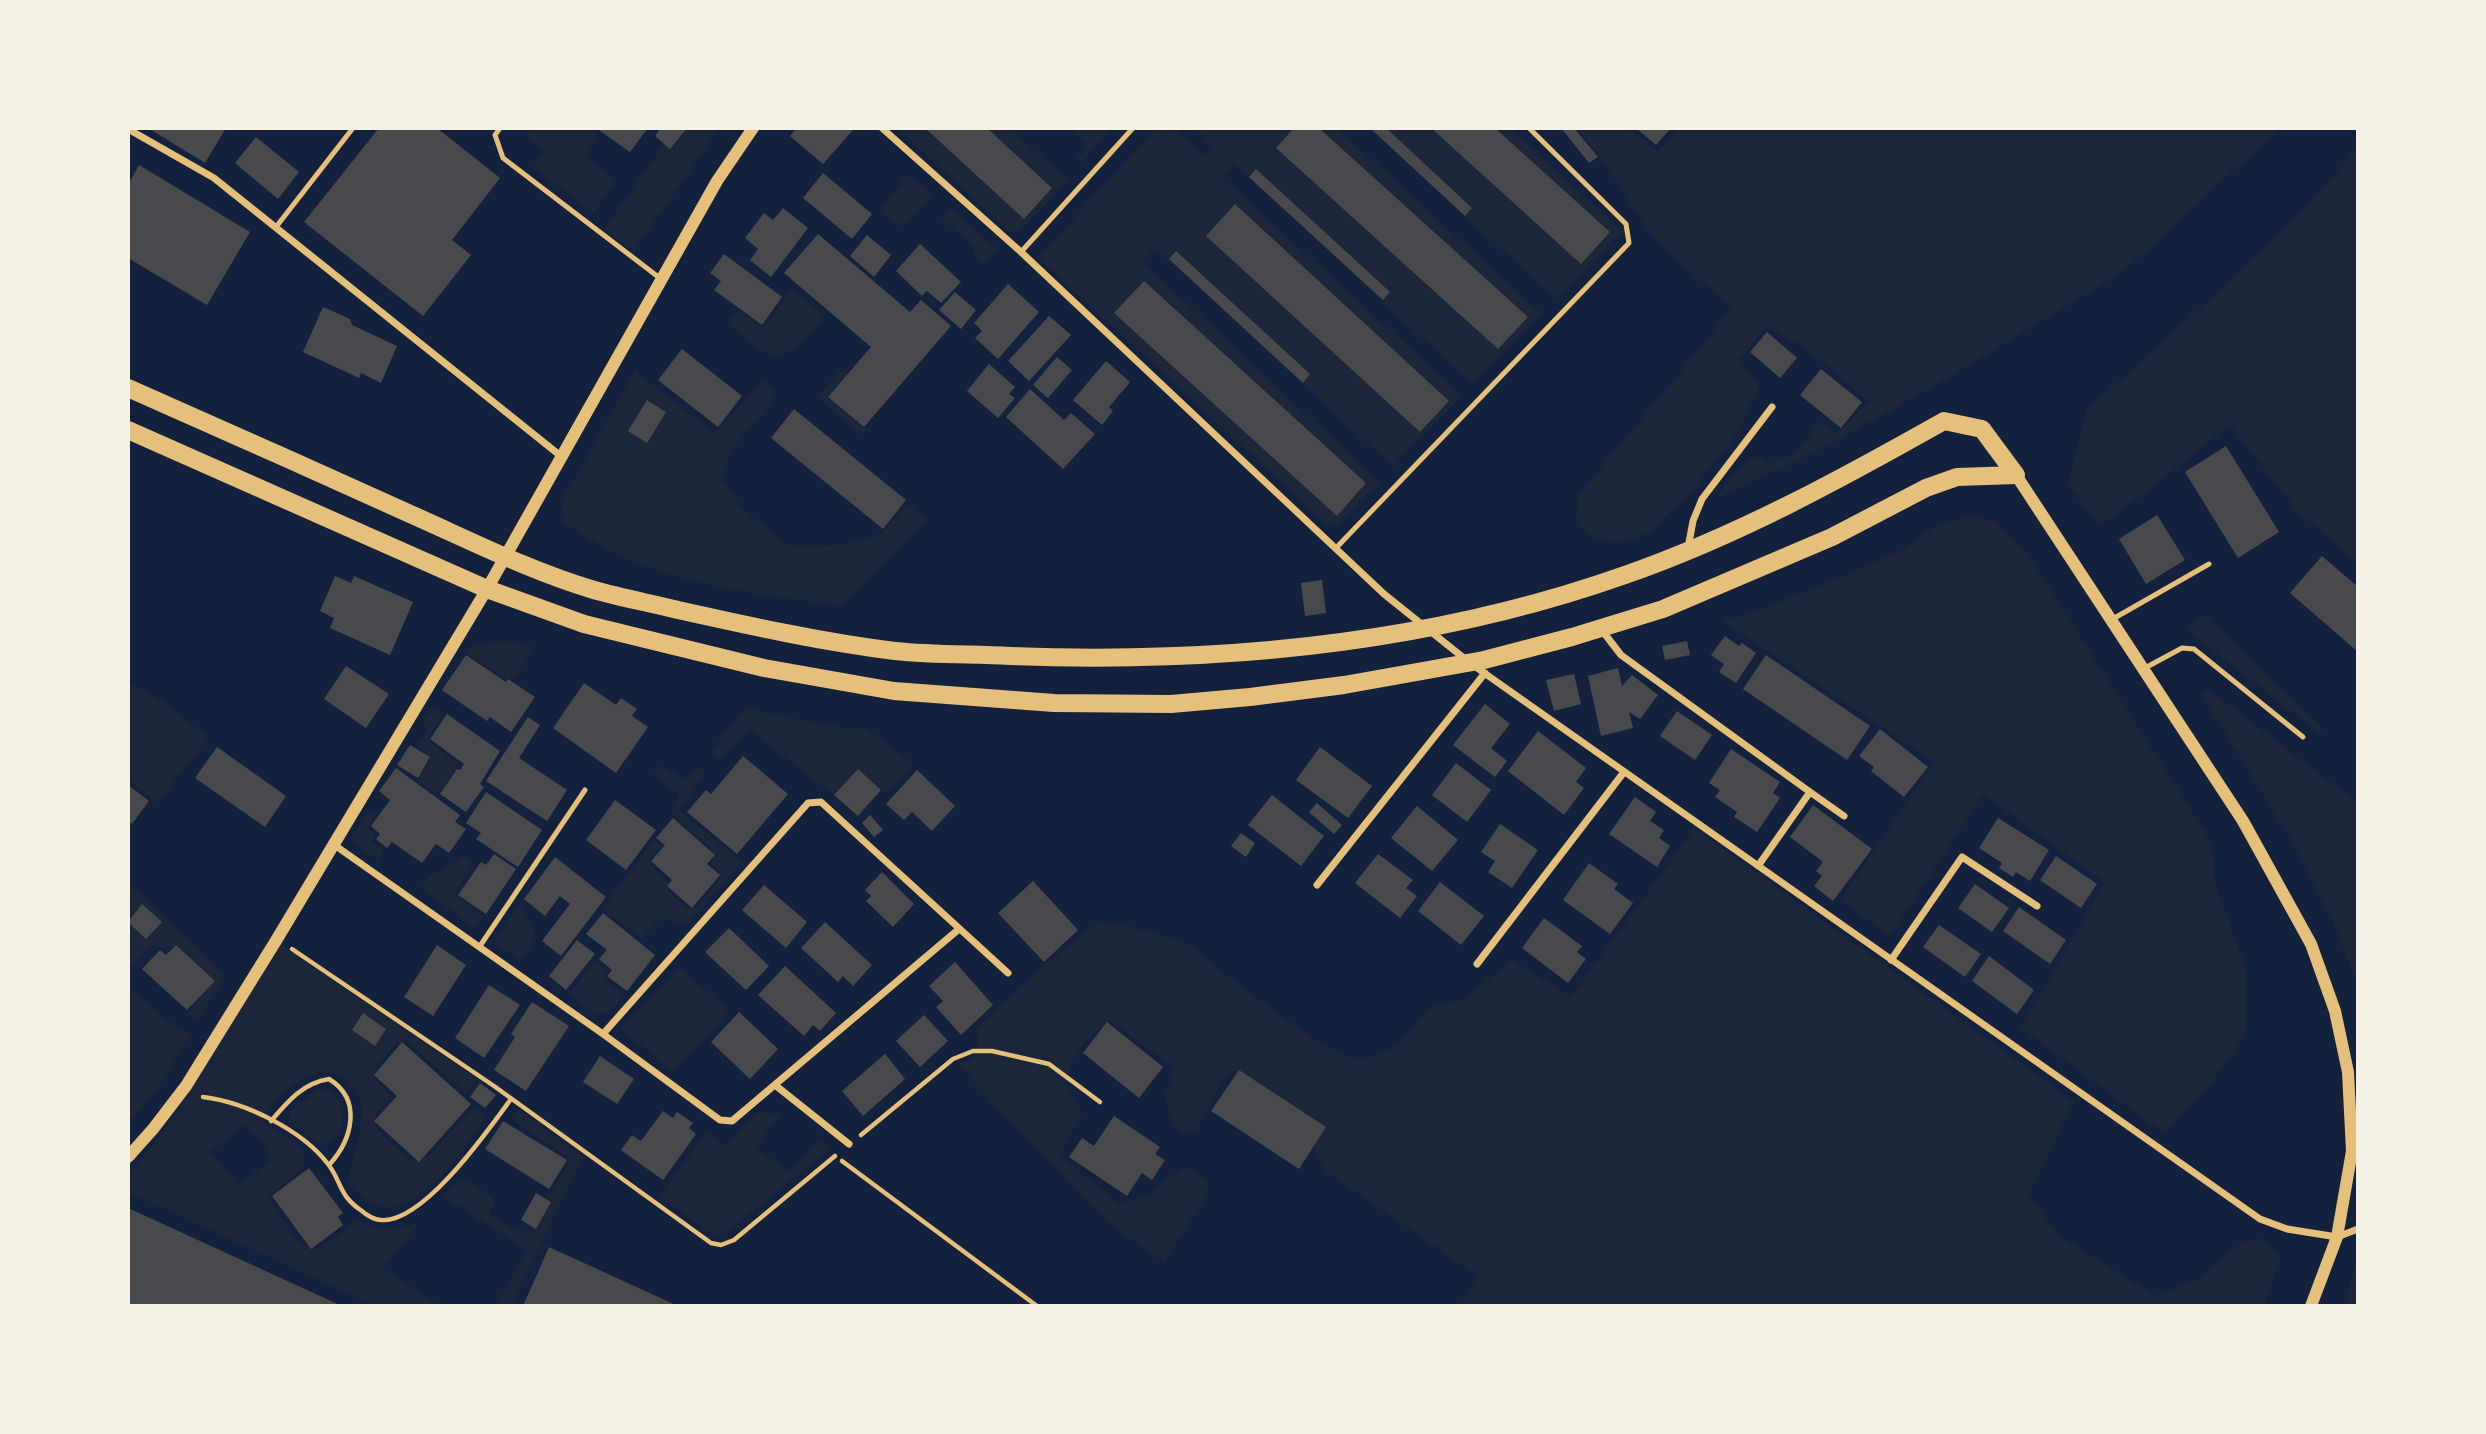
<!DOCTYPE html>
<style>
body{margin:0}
#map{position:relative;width:2486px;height:1434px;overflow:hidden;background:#14213d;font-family:Figtree,sans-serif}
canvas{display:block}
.frame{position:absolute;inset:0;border:130px solid #f6f1e7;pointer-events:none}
</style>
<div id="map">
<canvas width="2486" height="1434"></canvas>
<div class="frame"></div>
</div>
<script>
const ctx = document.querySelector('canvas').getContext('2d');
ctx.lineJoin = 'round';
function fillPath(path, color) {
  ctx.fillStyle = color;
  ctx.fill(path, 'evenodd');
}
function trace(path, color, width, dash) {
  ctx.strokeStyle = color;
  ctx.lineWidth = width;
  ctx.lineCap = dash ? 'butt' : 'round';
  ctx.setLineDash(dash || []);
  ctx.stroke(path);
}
fillPath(new Path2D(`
 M530,128h59l9,6 -12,22 26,21 2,6 -20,30 -61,-46 11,-15 -17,-15z
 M676,128h44l-86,123 -30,-22z
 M897,128h28l99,91 28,-31 -65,-60h23l57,52 -46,51 -10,2z
 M1069,128h44l-32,35 -5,-4 12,-13z
 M1156,128h16l31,27 9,-11 -18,-16h100l-17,20 222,201 28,-32 -208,-189h18l204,185 -69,71 -238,-220 -12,14 240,217 -69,72 -238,-219 -12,13 5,6 231,215 -42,42h-10l-289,-266zM1235,204l213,197 -27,31 -214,-196zM1143,281l223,202 -29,32 -222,-201z
 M1371,128h60l150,136 29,-32 -115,-104h15l112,103 -67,68z
 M1577,128h51l29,24 22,-24h601l-156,143 -175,106 -107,61 -122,60 -1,-6 35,-36 14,9 28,-13 25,-31 16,13 32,-32 -62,-53 -41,-22 -27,32 20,28 -20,44 -40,51 -50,51 -32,11 -28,-8 -14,-13 4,-29 125,-150 27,-36 -79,-71 -49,-76z
 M2358,148v414l-61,-51 -67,-86 -80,64 -51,37 -31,-42 18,-73 99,-89 108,-101z
 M908,174l26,21 -25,28 -14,3 -16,-15z
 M951,208l46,41 -13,14 -9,-5 -2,-11 -32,-29z
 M792,289l33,28c-14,17 -35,45 -61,35 -10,-4 -27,-22 -36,-29l10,-13 25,18z
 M635,371l79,62 51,-53 11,13 -12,21 -29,31 -15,33 22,29 41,37 38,3 39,-6 22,-8 26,-29 18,16 -84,85c-69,-7 -141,-18 -206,-42 -25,-10 -48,-26 -71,-39l-5,-20z
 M840,371l8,3 -21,23 39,33 -5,5 -44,-38z
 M1968,516l27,5 32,32 185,290 1,33 33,94 -1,66 -37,51 -44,46 -143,-105 84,-146 -122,-88 -93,142 -49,-36 93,-138 -211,-141 41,-13 73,-29 66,-29 34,-25z
 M2203,615l116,109 5,5 -6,3 -133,-104z
 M514,641l19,6 -19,32 -11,-2 -37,-24 6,-8z
 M128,681l38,22 42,35 -51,65 -29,-24z
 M2209,690l149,113v183l-27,-69 -37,-72 -93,-152z
 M434,706l10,7 -15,24 1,5 29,22 -22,31 -20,-15 14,-20 -2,-5 -12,-8 12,-18 -7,-5z
 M746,708l81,18 40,3 47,35 -27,30 -29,-25 -24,26 -84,-65 -32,30 -9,-7z
 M661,765l24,15 13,-14 8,7 -27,37 63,52 -55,63 -26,-6 -19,19 -40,-29 51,-68 9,5 -12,13 2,7 16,15v10l18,17 11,-1 23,-27 -2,-10 -7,-6 3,-4 -2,-10 -42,-37 9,-19 -26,-20z
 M367,812l8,3 -7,13 8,7 -4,7 12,8 -6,10 -28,-20z
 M1695,828l379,274 -45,92 30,42 97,60 40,-16 46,-37 18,-5 21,19 -17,49h-804l18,-30 -151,-104 -11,-14 -4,-35 -78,-52 -13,10 -24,49 -15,4c-20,-25 -19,-36 -8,-66l-62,-46c-23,8 -48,40 -45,66 2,8 11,17 16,24l-23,43 60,49 31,-9 19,-18 16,-11 21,14 1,15 -44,67 -57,-40 -149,-157 16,-8 4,-14 -2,-14 62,-59 59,-47 29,2 59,17 53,42 80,58 41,19 41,-17 27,-35 41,-11 43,-39 60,38z
 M465,855l9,8 -20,31 30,23 -9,11 -54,-40 8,-11z
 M128,883l98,92 -29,47 -10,-7 27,-34 -38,-36 -10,3 -12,-3 -10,7 -16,19v-55l2,-3 -2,-2z
 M519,905c21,27 22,28 1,56l-26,-20z
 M279,943l198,136 -11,14 -57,-50h-12l-22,24v13l12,12 2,6 -13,15 1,17 33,30 19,-4 42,-46 9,1 5,7c-20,31 -76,115 -120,82 -7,-5 -11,-15 -16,-22 4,-23 20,-63 8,-85 -24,-46 -82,-7 -93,29l39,27 2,17 -36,31 8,16 24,32 19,4 36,-28c27,11 37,9 64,1l-38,46 59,38h-65l-248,-114v-18c61,-68 103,-152 151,-231zM243,1125l19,17 10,17 -34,27 -27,-34z
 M595,961l13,9 -4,8 20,17 -15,17 -14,2 -25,-21z
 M680,967l49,44 -56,60 -52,-42z
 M128,986l48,41 15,6 -29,49 -34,42z
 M319,1088l13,3c15,20 15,44 -11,55l-32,-24 1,-10z
 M518,1109l65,49 -73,148h-14l30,-56 -83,-54 15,-16 13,3 21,14 1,8 -4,9 29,17h12l19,-36 19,-29 -1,-10 -56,-37z
 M757,1112l26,2 -28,33 35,25 29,-33 10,11 -103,83 -13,2 -54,-39 48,-64 18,14z
 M2358,1257v49h-15z`), '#1d2539');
fillPath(new Path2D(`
 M148,128h78l-21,35z
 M379,128h58l63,50 -48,62 19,15 -48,61 -119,-94z
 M596,128h52l-18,24z
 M661,128h26l-17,21 -15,-13z
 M797,128h53l3,2 -30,34 -33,-28z
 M925,128h62l65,60 -28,31z
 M1294,128h25l209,189 -30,32 -222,-201z
 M1370,128h16l86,80 -7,8z
 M1431,128h64l115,104 -29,32z
 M1561,128h13l24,29 -9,6z
 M1636,128h35l-15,17z
 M256,137l43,35 -21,27 -43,-36z
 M139,165l111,67 -43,73 -79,-47v-73z
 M1256,169l134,123 -7,8 -134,-123z
 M823,173l49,41 -20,25 -49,-41z
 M1235,204l214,197 -29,31 -214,-196z
 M783,208l25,20 -37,49 -21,-17 8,-11 -13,-11 19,-25 9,7z
 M818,234l92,78 11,-12 30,26 -87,101 -36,-30 43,-50 -87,-74z
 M867,235l24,20 -17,22 -24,-21z
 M920,244l41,38 -20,21 -14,-12 -5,5 -26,-25z
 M1176,251l134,123 -7,9 -134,-124z
 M724,254l58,43 -20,28 -48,-35 7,-9 -11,-8z
 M1144,281l222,202 -29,33 -223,-203z
 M1008,284l31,28 -41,47 -23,-21 7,-7 -8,-8z
 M955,292l21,18 -15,19 -22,-19z
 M323,307l27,12 2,6 45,21 -16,37 -20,-10 -2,5 -56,-26z
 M1049,316l22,19 -42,46 -21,-20z
 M1767,332l30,26 -17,20 -30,-26z
 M682,349l60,47 -24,31 -60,-47z
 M1057,357l15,13 -24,28 -15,-13z
 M1106,361l24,21 -21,25 4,4 -11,14 -29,-25z
 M989,364l26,23 -6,7 6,4 -17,20 -31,-27z
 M1821,369l41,33 -21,26 -41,-33z
 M1030,389l34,31 7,-7 24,21 -32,35 -57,-52z
 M647,400l19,12 -19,31 -19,-12z
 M794,409l112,91 -23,29 -112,-91z
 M2226,446l53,86 -41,26 -53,-86z
 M2157,515l28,45 -39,24 -27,-45z
 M2322,556l36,31v65l-68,-59z
 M335,576l16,7 3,-7 59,26 -23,53 -60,-27 4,-10 -14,-7z
 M1322,580l4,33 -21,3 -4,-33z
 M1725,636l14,10 3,-3 14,10 -20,30 -17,-11 5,-8 -13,-9z
 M1687,641l3,14 -25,5 -3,-14z
 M466,655l40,27 2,-3 27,18 -24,35 -21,-15 -3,4 -45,-31z
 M1766,655l104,71 -23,34 -104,-71z
 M346,666l43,28 -23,34 -42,-29z
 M1618,668l4,18 10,-11 26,20 -18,24 -11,-7 4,16 -32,8 -13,-60z
 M1574,674l7,30 -27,7 -8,-31z
 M584,683l32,22 5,-7 16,11 -5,7 16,11 -32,46 -63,-45z
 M1485,704l25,20 -19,24 16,13 -12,16 -42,-32z
 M1677,711l35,24 -17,25 -35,-24z
 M447,714l53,37 -20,33 4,3 -18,25 -26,-18 17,-25 3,1 4,-6 -34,-25z
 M528,717l12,8 -21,33 48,32 -20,31 -61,-40z
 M1880,729l48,38 -24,30 -33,-26 3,-4 -15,-11z
 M1538,731l48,37 -10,14 8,6 -20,27 -56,-44z
 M410,745l20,12 -12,21 -21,-13z
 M217,747l69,49 -21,31 -70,-49z
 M1320,747l52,39 -24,32 -52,-38z
 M1731,749l49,33 -7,11 7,5 -23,34 -23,-15 3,-5 -22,-15 5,-7 -11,-7z
 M743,756l45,38 -51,60 -50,-42 19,-22 5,4z
 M1456,763l35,27 -24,32 -35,-27z
 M396,768l64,47 -5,7 11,7 -17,24 -13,-9 -14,19 -30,-21 -5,6 -11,-9 4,-5 -9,-8 19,-26 -11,-9z
 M858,769l23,21 -23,26 -24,-21z
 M917,770l38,36 -23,25 -20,-19 -8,8 -18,-16z
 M128,785l21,16 -17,23 -4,-3z
 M486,792l56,38 -24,37 -42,-28 5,-6 -15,-10z
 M1272,795l52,41 -23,30 -53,-41z
 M1635,797l21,15 -6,9 14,9 -5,8 11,8 -13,21 -48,-33z
 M615,800l41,30 -30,40 -40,-30z
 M1317,803l25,22 -8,9 -25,-22z
 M1813,805l59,44 -39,52 -19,-15 8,-10 -6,-5 7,-9 -33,-25z
 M1417,806l41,34 -26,31 -41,-33z
 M870,815l13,15 -9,7 -12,-14z
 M673,818l42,37 -8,9 13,11 -28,33 -25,-22 5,-6 -21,-19 14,-16 -9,-7z
 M1998,818l51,32 -19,31 -14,-9 -3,5 -14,-9 3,-5 -23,-15z
 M1500,824l38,26 -26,38 -24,-16 7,-11 -14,-9z
 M1241,833l14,10 -9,14 -15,-11z
 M494,854l22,15 -30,45 -28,-19 23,-33 5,3z
 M1378,854l35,26 -7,8 11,8 -17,22 -45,-35z
 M2056,856l41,28 -16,24 -41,-28z
 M555,857l51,40 -45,59 -19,-15 28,-37 -10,-8 -15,20 -21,-17z
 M1589,863l29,21 -4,5 19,14 -23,31 -47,-34z
 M882,872l32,32 -21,23 -27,-26 5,-5 -6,-6z
 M1033,881l45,49 -34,32 -46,-49z
 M1440,882l44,34 -23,29 -43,-34z
 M1975,884l34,24 -17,24 -34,-24z
 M764,885l43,37 -21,26 -44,-38z
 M142,904l20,18 -16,17 -18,-17z
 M2019,907l47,33 -16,24 -47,-33z
 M603,913l52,42 -28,36 -20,-15 5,-6 -13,-11 8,-9 -21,-16z
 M1544,918l38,28 -5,6 9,7 -18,24 -46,-35z
 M825,922l47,43 -19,21 -10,-10 -5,6 -37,-34z
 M1939,925l42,29 -16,23 -42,-30z
 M729,928l40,38 -23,24 -41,-38z
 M577,940l18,14 -29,36 -17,-14z
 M176,945l39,36 -28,29 -45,-41 18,-19 6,5z
 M437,945l29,20 -33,51 -29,-19z
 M1989,956l45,34 -17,24 -45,-33z
 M955,962l38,43 -32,30 -25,-28 7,-6 -14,-15z
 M785,966l51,47 -16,18 -7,-6 -9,11 -46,-41z
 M489,985l31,20 -36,53 -29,-20z
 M532,1002l37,24 -43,65 -32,-21 21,-33 -4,-3z
 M739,1012l39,37 -28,30 -39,-37z
 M363,1013l23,16 -11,17 -23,-16z
 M924,1015l24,26 -28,26 -24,-26z
 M1107,1022l56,45 -24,31 -56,-45z
 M402,1042l69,62 -52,58 -45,-41 23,-25 -23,-21z
 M885,1054l20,25 -42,37 -21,-25z
 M600,1056l34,23 -17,25 -34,-22z
 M1239,1070l87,57 -27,42 -88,-58z
 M480,1083l16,12 -11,13 -15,-11z
 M663,1111l10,7 4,-6 16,11 -4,5 7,6 -33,46 -42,-30 11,-15 9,6z
 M1114,1116l46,31 -5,7 10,6 -13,20 -10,-7 -15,23 -58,-39 13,-19 12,8z
 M503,1121l64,39 -18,29 -64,-40z
 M309,1168l34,45 -5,4 5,8 -32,24 -39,-53z
 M536,1193l15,9 -15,27 -15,-9z
 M128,1208l214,98h-214z
 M549,1247l129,59h-155z`), '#48494c');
trace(new Path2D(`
 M292,949l202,137 217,157 10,2 13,-5 101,-84
 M203,1097c42,5 99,33 125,67 14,18 10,31 34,47 4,4 13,9 19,9 42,4 108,-91 130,-121
 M271,1121c17,-20 32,-38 58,-42 34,21 23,61 0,86
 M861,1135l92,-76 20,-8h19l57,13 51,38
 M842,1161l195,145`), '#e5c07b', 4.5);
trace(new Path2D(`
 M500,128l-5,7 8,23 158,121
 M276,227l77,-99
 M1021,252l112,-124
 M1335,549l294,-306 -3,-19 -97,-96
 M2111,620l98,-56
 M2145,668l37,-20 12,1 109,88
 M480,946l105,-156`), '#e5c07b', 5);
trace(new Path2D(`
 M882,128l139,124 363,342 86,69 790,556 27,10 50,8 21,-8
 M128,129l86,49 348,279
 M1688,548l5,-27 9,-22 70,-92
 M1601,629l20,26 189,137 -52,74
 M1810,792l34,24
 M333,844l270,190 117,86 12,1 227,-192
 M1317,885l168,-212
 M1891,960l71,-103 75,49
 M1477,964l147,-192
 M603,1034l205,-231 13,-1 187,171
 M775,1085l74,59`), '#e5c07b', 7);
trace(new Path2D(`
 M2016,475l227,346 68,123 24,67 13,61 4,79 -15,86 -26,69
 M128,1157l25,-28 33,-43 91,-147 210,-350 230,-408 36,-53`), '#e5c07b', 12);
trace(new Path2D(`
 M128,388c93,41 187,83 280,125 61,27 122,58 186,77 28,8 56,13 84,20 72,16 144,32 217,41 38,4 77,3 115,5 208,8 417,-11 615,-81 112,-39 216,-96 319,-154l38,8 34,46
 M128,430l359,159 97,35 180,44 130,23 160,12 117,1 79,-7 94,-12 140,-25 88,-23 91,-28 169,-72 94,-49 31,-11 59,-2`), '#e5c07b', 18);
</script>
